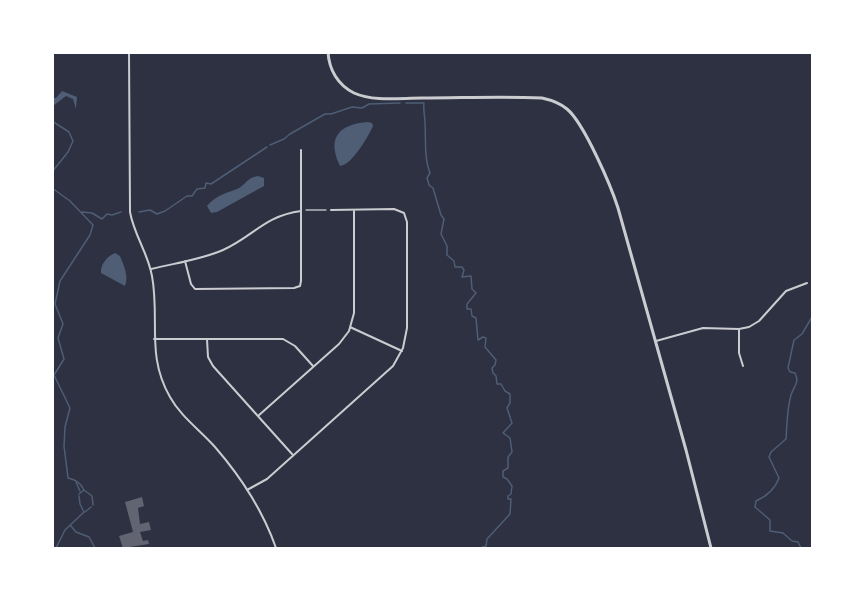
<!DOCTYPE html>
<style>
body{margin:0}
#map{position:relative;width:865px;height:601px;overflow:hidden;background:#2d3142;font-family:Barlow,sans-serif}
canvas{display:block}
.frame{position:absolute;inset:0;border:54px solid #fff;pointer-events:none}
</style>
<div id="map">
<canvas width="865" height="601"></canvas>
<div class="frame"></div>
</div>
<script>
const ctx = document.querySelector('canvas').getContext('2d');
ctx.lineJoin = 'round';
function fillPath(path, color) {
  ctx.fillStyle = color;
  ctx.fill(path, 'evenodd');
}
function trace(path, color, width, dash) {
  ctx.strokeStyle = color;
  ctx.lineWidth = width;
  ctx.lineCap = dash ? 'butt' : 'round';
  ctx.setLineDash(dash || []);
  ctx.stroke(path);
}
fillPath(new Path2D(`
 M62,91l15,6 -1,12 -3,-10 -7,-3 -13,10v-8h3z
 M368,122l4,1 1,3c-5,11 -21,39 -33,40 -14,-29 0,-42 28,-44z
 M258,176l6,2v8l-47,26 -6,1 -4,-7c8,-10 19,-13 30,-17 9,-4 9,-11 21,-13z
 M115,253l5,3c4,10 9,20 5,30l-24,-13c-1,-8 6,-17 14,-20z`), '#4f5d75');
trace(new Path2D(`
 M406,103h18c-1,7 1,13 1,20 1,16 -1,35 5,50l-3,5 2,7 4,3 8,27 3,4 -3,15 6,12v9l7,6 1,6h7l2,3 -2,7 9,-1 1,13 4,4 -9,11v5h4l1,7 4,2 2,22 5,-3 3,1 -1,9 11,13 -1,5 -3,3 1,5 3,3 1,8h4l4,7 5,3v9l-3,5 5,15 -9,10 7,5 2,14 -4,5v11l-5,3v6l4,2 5,7 -1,8 -3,2v3h3l-1,15 -23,25 -1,7 -6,2
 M52,121l17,11 4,9 -5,11 -16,20
 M270,145l14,-6 6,-5 35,-20h6l21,-7 10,1 7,-4 31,-1
 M52,188l18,13 23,24 -3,10 -30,46 -5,23 8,20 -5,14 6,21 -10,16 16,33 -5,19 -1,19 4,32c8,2 12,4 16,12l-5,4
 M82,212l10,1 10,6 5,-5 5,1 9,-3
 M139,212l11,-2 7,4 8,-3 22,-15h5l5,-7 8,-1 1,-5 5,1 56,-37
 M812,254v6
 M76,482l4,9
 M84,490l8,6 1,9
 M85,512l6,-5
 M71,526l5,6 13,5 6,11
 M56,548l9,-18 19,-18 -4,-8 -1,-8
 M801,548l-3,-6 -6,-1 -9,-8 -13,-2v-11l-15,-13 1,-6c11,-5 19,-12 23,-23l-10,-21 2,-5 15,-13c1,-15 1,-30 5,-44 3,-9 9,-13 4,-22l-5,-1 -2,-4 6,-28 8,-6 10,-17`), '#4f5d75', 1.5);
fillPath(new Path2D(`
 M142,497l2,9 -6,2 2,16 9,-2 2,8 -11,2 3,9 5,-1 1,4 -26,4 -4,-12 14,-4 -8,-30z`), '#626471');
trace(new Path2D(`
 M306,210h20`), '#fff', 1);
trace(new Path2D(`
 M129,52l1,160c4,23 18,41 22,64 8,43 -6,80 18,121 11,20 30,33 45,50 26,30 48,64 61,101
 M185,261l6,23 4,5 99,-1 6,-2 1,-5v-131
 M151,269c24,-6 49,-9 72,-19 31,-14 41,-34 78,-39
 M350,327l52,24
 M739,329v24l4,13
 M154,339h129l12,7 18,20
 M207,339l1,18 5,9 79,88
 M656,341l47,-13 36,1 10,-2 10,-6 27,-30 21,-8
 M258,416l81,-72 10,-13 5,-18v-103
 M247,490l20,-11 126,-113 10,-18 4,-20v-106l-3,-9 -10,-4 -63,1`), '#caccd0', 2);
trace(new Path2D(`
 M328,52c1,18 10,33 26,41 20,9 46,5 68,5 40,0 80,-2 120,0 9,2 18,5 25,11 17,14 44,77 51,99l68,242 25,98`), '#caccd0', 3);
</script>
